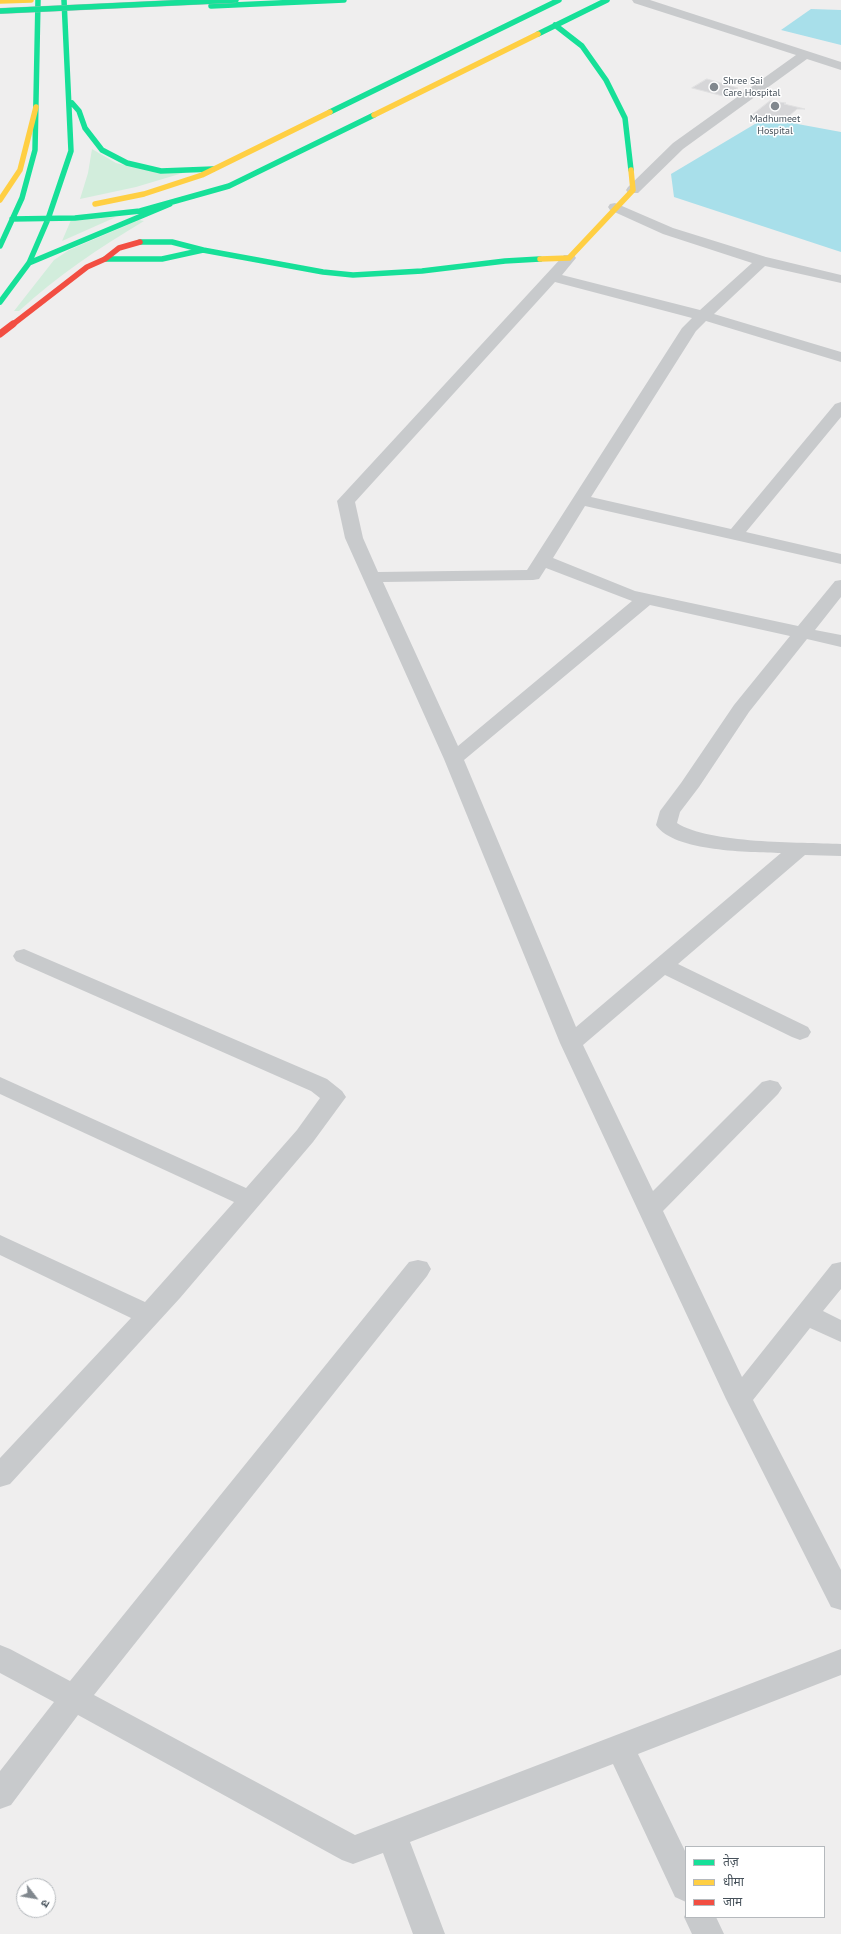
<!DOCTYPE html>
<meta charset="utf-8">
<style>
body{margin:0}
#map{position:relative;width:841px;height:1934px;overflow:hidden;background:#efeeee;font-family:"PT Sans","Noto Sans Devanagari",sans-serif}
canvas{display:block}
.legend{position:absolute;left:685px;top:1846px;width:140px;height:72px;box-sizing:border-box;background:#fff;border:1px solid #b5b9bd;margin:0;padding:5px 7px;list-style:none;font-size:12px;color:#46515a}
.legend li{display:flex;align-items:center;gap:8px;height:20px}
.legend b{width:20px;border:1px solid #b5b9bd}
.north{position:absolute;left:16px;top:1878px;width:40px;height:40px;box-sizing:border-box;background:#fff;border:1px solid #b5b9bd;border-radius:50%;rotate:121deg;font-size:11px;font-weight:700;line-height:16px;text-align:center;color:#46515a}
.north::after{content:'';display:block;margin:auto;width:14px;height:18px;background:#81888e;clip-path:polygon(50% 0,100% 100%,50% 72%,0 100%)}
</style>
<div id="map">
<canvas width="841" height="1934"></canvas>
<ul class="legend">
<li><b style="height:5px;background:#16e098"></b>तेज़</li>
<li><b style="height:5px;background:#ffcf43"></b>धीमा</li>
<li><b style="height:5px;background:#f24e42"></b>जाम</li>
</ul>
<div class="north">उ</div>
</div>
<script>
const ctx = document.querySelector('canvas').getContext('2d');
ctx.lineJoin = 'round';
function fillPath(path, color) {
  ctx.fillStyle = color;
  ctx.fill(path, 'evenodd');
}
function trace(path, color, width, dash) {
  ctx.strokeStyle = color;
  ctx.lineWidth = width;
  ctx.lineCap = dash ? 'butt' : 'round';
  ctx.setLineDash(dash || []);
  ctx.stroke(path);
}
function drawText(font, color, halo, rows, align = 'center') {
  ctx.font = font + ' "PT Sans",sans-serif';
  ctx.lineWidth = 3;
  ctx.setLineDash([]);
  ctx.textBaseline = 'middle';
  ctx.strokeStyle = halo;
  ctx.fillStyle = color;
  for (const [text, x, y, turn = 0] of rows) {
    ctx.save();
    ctx.translate(x, y);
    ctx.rotate((+turn || 0) * Math.PI / 180);
    ctx.textAlign = isNaN(turn) ? turn : align;
    if (halo) ctx.strokeText(text, 0, 0);
    ctx.fillText(text, 0, 0);
    ctx.restore();
  }
}
fillPath(new Path2D(`
 M92,149l24,14 8,2 62,7 -50,15 -56,12 8,-26z
 M116,217l-54,24 9,-21z
 M139,220l5,1c-45,27 -87,55 -125,90h-5l40,-51 15,-10z`), '#d2eddc');
fillPath(new Path2D(`
 M811,9l30,1v35l-60,-15z
 M765,118l76,14v120l-167,-55 -3,-23z`), '#a8dfea');
const building = new Path2D(`
 M707,79l31,9 -15,8 -31,-8z
 M770,101l16,2 -2,1 21,5h-8l-8,7 -5,-1 -8,7 -25,-6z`);
fillPath(building, '#d6d6d8');
trace(building, '#e0e0e1', 1);
fillPath(new Path2D(`
 M632,0h18l191,62v8l-34,-11 -124,90 -45,44h-10l-2,-3 2,-3 45,-44 123,-88 -162,-52z
 M615,203l58,25 93,29 75,18v8l-76,-17 -51,48 127,38v10l-135,-41 -10,10 -105,166 140,32 104,-125 6,-2v15l-95,115 95,22v10l-256,-58 -32,52 82,33 163,35 37,-45 6,-1v17l-26,33 26,5v12l-34,-8 -58,73 -50,75 -19,25 -3,11c32,21 123,19 164,21v12l-36,-1 -127,109 130,63 3,5 -3,5 -8,3 -8,-3 -127,-62 -82,70 70,146 109,-109 8,-2 8,2 4,6 -4,6 -115,117 79,166 90,-113 9,-2v27l-18,22 18,9v22l-31,-14 -57,72 88,170v40l-10,-3 -105,-208 -166,-356 -116,-284 -99,-221 -8,-37 227,-246h10l2,3 -14,17 138,35 52,-47 -89,-29 -53,-24 -2,-3 2,-3zM555,282l137,36 -10,10 -155,242 -149,2 -15,-34 -8,-36zM546,568l86,33 -174,145 -75,-164 150,-2 6,-1zM650,605l140,31 -56,69 -53,78 -21,28 -4,14c18,27 95,27 125,28l-205,174 -112,-267z
 M24,949l303,130 15,12 4,6 -33,45 -133,156 -170,186 -10,3v-29l131,-140 -131,-63v-20l145,67 89,-100 -234,-108v-17l246,111 51,-58 23,-32 -9,-7 -295,-130 -3,-5 3,-5z
 M418,1260l9,2 4,7 -4,7 -333,419 261,140 486,-186v26l-203,79 48,99v49l-11,-5 -62,-133 -203,78 35,92h-32l-30,-81 -30,11 -11,-4 -264,-145 -67,90 -11,4v-38l54,-69 -54,-29v-28l10,4 60,32 339,-419z
 M686,1913v4h30l8,17h-32l-8,-17z`), '#c8cacc');
trace(new Path2D(`
 M211,6l133,-6
 M555,25l27,21 24,34 19,38 6,52
 M538,34l69,-34
 M72,103l7,8 6,17 17,22 25,13 34,8 52,-2
 M330,112l229,-112
 M12,219l63,-1 65,-7 89,-25 145,-71
 M0,246l22,-48 13,-48 3,-150
 M203,250l120,22 30,3 69,-4 83,-10 35,-2
 M105,259h57l41,-9 -31,-8h-32
 M29,263l141,-59
 M0,302l29,-39 19,-44 23,-68 -7,-151`), '#16e098', 5.5);
trace(new Path2D(`
 M0,1l31,-1
 M374,115l164,-81
 M0,200l20,-30 16,-63
 M95,204l49,-10 58,-19 128,-63
 M540,259l29,-1 64,-68 -2,-20`), '#ffcf43', 5.5);
trace(new Path2D(`
 M12,325l75,-58 18,-8 14,-11 21,-6`), '#f24e42', 5.5);
trace(new Path2D(`
 M0,334l13,-10`), '#f24e42', 7);
const fastBridge = new Path2D(`
 M0,11l236,-11`);
trace(fastBridge, '#b3b8bd', 6, []);
trace(fastBridge, '#16e098', 5.5);
for (const [x, y, r, color] of [
 [714,87,5,"#81888e"],
 [775,106,5,"#81888e"]
]) {
  const dot = new Path2D();
  dot.arc(x, y, r, 0, 2 * Math.PI);
  ctx.fillStyle = color;
  ctx.fill(dot);
  trace(dot, '#fff', 1.5);
}
drawText('10px', '#46515a', '#fff', [
 ["Shree Sai",723,81],
 ["Care Hospital",723,93],
 ["Madhumeet",775,119,"center"],
 ["Hospital",775,131,"center"]
], 'left');
</script>
